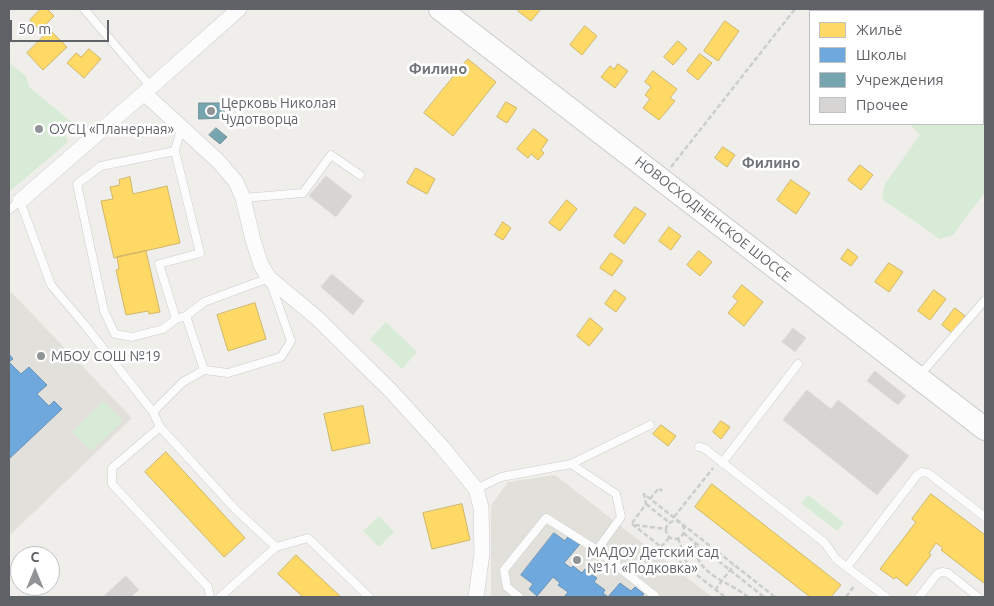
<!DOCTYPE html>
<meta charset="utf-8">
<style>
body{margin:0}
#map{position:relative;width:994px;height:606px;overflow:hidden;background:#efeeea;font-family:Ubuntu,sans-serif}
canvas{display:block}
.frame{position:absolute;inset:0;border:10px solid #5f6368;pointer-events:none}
.legend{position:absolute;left:809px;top:10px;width:175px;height:115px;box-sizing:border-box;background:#fff;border:1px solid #bfc1c3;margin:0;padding:6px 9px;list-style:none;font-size:15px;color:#5f6368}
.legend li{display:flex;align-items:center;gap:10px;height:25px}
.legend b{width:25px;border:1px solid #bfc1c3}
.north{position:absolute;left:10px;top:546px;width:50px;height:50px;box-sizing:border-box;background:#fff;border:1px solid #bfc1c3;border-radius:50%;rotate:0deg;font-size:14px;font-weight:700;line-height:20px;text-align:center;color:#5f6368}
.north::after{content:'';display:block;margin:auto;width:18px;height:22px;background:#919496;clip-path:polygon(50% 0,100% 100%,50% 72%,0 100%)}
.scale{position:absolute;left:10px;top:20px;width:99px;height:22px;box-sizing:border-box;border:2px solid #5f6368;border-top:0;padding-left:6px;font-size:15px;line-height:18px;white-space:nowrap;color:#5f6368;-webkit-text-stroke:4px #fff;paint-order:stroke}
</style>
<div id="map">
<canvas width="994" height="606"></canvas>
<div class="frame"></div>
<ul class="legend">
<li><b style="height:14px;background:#ffd966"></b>Жильё</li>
<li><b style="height:14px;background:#6fa8dc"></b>Школы</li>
<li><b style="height:14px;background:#76a5af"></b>Учреждения</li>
<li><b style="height:14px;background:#d6d5d3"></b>Прочее</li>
</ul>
<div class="north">С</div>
<div class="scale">50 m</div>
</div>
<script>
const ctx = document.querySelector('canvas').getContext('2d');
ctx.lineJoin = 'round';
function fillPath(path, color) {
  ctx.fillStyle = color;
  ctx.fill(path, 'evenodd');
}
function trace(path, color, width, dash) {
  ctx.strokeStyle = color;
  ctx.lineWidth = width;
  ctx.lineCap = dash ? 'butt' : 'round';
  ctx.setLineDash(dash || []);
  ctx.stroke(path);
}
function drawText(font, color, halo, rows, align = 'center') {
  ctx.font = font + ' Ubuntu,sans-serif';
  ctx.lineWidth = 5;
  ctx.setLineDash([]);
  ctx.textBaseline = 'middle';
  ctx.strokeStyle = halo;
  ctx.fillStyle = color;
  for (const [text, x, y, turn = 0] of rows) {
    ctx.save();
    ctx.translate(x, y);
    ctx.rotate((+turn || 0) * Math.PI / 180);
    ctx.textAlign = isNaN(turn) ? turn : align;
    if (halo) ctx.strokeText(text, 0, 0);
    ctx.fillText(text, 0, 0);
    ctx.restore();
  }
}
fillPath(new Path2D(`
 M11,292l121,126 -123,118v-242z
 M555,475l157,122h-221v-92l17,-23z`), '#e2e0da');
fillPath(new Path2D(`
 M836,9h115l6,2h-74l-7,-2 -8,2h-38z
 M983,28l2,1v163l-32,43 -13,4 -58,-40 3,-15 35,-49 -10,-11h73z
 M9,63l17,13 3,11 45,37 -9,10 3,8 -59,50z
 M386,322l31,30 -15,17 -32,-30z
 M104,401l19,20 -32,30 -19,-19z
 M808,495l36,28 -7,8 -36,-28z
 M379,516l15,16 -15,15 -16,-16z`), '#d8ebd6');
const homes = new Path2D(`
 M41,9h6l7,7 -14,14 -10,-10z
 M519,9h22l-10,12 -13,-10z
 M725,21l14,10 -21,30 -14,-10z
 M585,26l12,10 -15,19 -12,-10z
 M50,30l17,17 -24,23 -16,-17z
 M678,41l9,8 -14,16 -9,-8z
 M89,49l12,10 -17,19 -17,-15 9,-10 5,4z
 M700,54l12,9 -14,17 -11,-9z
 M468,59l28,23 -43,54 -29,-23z
 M618,64l10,7 -13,17 -14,-11 9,-11 4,3z
 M653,71l24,18 -7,9 5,3 -16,19 -16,-12 7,-9 -5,-4 6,-8 -6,-5z
 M506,102l11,6 -10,15 -10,-6z
 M534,129l14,11 -7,10 3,3 -6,7 -7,-6 -3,4 -11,-9z
 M723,147l12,8 -8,12 -12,-9z
 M860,165l13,10 -12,15 -13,-10z
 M416,168l19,11 -8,15 -20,-11z
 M130,177l3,17 34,-8 13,57 -66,15 -13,-57 12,-2 -3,-12 10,-2 -1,-5z
 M791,180l19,13 -14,21 -19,-14z
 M567,200l10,9 -17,22 -11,-8z
 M635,207l11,7 -22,30 -10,-8z
 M503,222l8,6 -8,12 -8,-5z
 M669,227l12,9 -10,14 -12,-9z
 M848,249l10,8 -7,9 -10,-7z
 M146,251l14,61 -11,2 -1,-3 -22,4 -10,-45 3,-1 -2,-12z
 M699,251l13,11 -12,14 -13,-11z
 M611,253l12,8 -11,15 -12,-8z
 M889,263l14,9 -14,20 -14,-10z
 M742,285l21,17 -19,24 -16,-13 10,-12 -5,-4z
 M615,290l11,8 -10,14 -11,-8z
 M934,290l12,9 -16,21 -12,-9z
 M255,303l11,36 -38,12 -11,-36z
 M955,308l10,8 -13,17 -10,-8z
 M590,318l13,11 -14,17 -12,-10z
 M363,406l7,37 -38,8 -8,-37z
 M721,421l9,6 -9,12 -8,-7z
 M661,425l15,11 -8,10 -15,-12z
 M166,452l79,86 -21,19 -79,-85z
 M712,484l129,101 -10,12h-21l-115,-90z
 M931,494l54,41v49l-44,-34 2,-2 -7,-5 -7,10 2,2 -24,31 -11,-9 -2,2 -14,-10 36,-47 -4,-3z
 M462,504l8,36 -38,9 -9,-36z
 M296,555l45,42h-38l-25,-23z`);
fillPath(homes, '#ffd966');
trace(homes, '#cfb667', 1);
const schools = new Path2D(`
 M9,354l4,5 -4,3 12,12 8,-7 18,18 -10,9 12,12 5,-5 8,8 -53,50z
 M554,533l11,8 4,-6 11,9 -16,19 7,5 2,-2 9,7 3,-4 12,9 -3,4 11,8 -2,3 5,4 12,-14 11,8 4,-4 9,7 -3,3h-74l-2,-1 3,-4 -10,-7 2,-2 -7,-6 -16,19 -8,-7 4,-5 -12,-9z`);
fillPath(schools, '#6fa8dc');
trace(schools, '#6a93b9', 1);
const public = new Path2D(`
 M199,103h25v15l-25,1z
 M216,128l11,9 -7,7 -11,-9z`);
fillPath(public, '#76a5af');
trace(public, '#6f919a', 1);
const building = new Path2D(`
 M326,176l26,20 -16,21 -27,-21z
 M332,274l32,27 -11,14 -32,-28z
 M793,328l13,10 -11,14 -13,-10z
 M875,371l31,25 -8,9 -31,-24z
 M807,390l24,19 7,-9 71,56 -32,39 -94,-75z
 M126,576l13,14 -8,7h-28z`);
fillPath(building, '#d6d5d3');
trace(building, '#deddd9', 1);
const lane = new Path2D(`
 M84,9l67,78
 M175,151l25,102 -41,11 17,55
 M243,198l60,-5 28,-38 29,20
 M9,210l11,-9 31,84 33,39 69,88 7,15 76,83 40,37
 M186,316l18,-14 65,-24 22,63 -10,16 -53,16 -24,-3
 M919,376l66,-76
 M153,412l30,-30 21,-12 -18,-54 -10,3 -13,10 -31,8 -17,-3 -11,-23 -27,-127 24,-18 74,-15 6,-23
 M160,427l-48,41v16l96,103 2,10
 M699,447l5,1 121,95 11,16 50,38
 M722,463l76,-99
 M571,464l79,-39
 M476,489l25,-12 70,-13 45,30 5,23 -24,33
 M847,567l70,-92 5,-3 6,1 57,44
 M220,597l56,-50 32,-9 61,59
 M519,597l-12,-10 -3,-17 42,-52 51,32 58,46 -1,1
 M919,597l18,-23 5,-2 6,1 30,24`);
const street = new Path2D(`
 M144,93l75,69 17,20 7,16 10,42 8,25 8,13 48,40 74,73 51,56 34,42 5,18 1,46 -6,44
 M20,201l131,-114 88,-78`);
const secondary = new Path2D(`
 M440,9l545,420`);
trace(lane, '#cbcccc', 9);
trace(street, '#cbcccc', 16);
trace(secondary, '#cacacb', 24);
trace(new Path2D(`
 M671,167l124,-158
 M650,499l9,-11 3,3
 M646,504l24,19
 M674,517l39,-49
 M666 530a9 9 0 1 1 18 0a9 9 0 1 1-18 0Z
 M632,523l14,-19 -2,-10 131,103
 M632,524l93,73
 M635,525l31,4
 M683,533l81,64
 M678,538l10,29
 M695,543c-1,32 34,38 53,54
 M661,547l9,-10
 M715,590l19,-25
 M846,597l9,-12`), '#cacfcc', 2.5, [5, 2.5]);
trace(lane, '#fdfcfc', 8);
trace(street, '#fdfcfc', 15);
trace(secondary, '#fdfcfc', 22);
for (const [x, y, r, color] of [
 [211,111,5,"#919496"],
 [39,129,5,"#919496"],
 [41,356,5,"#919496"],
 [577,560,5,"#919496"]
]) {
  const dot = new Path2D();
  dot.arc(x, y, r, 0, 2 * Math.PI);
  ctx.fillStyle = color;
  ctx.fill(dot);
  trace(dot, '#fff', 2);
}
drawText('14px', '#5f6368', '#fff', [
 ["Церковь Николая",221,103],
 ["Чудотворца",221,119],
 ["ОУСЦ «Планерная»",49,129],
 ["МБОУ СОШ №19",51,356],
 ["МАДОУ Детский сад",587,552],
 ["№11 «Подковка»",587,568]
], 'left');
drawText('14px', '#5f6368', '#fff', [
 ["НОВОСХОДНЕНСКОЕ ШОССЕ",713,219,38]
]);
drawText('bold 15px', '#70757a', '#fff', [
 ["Филино",438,69],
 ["Филино",771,163]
]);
</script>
